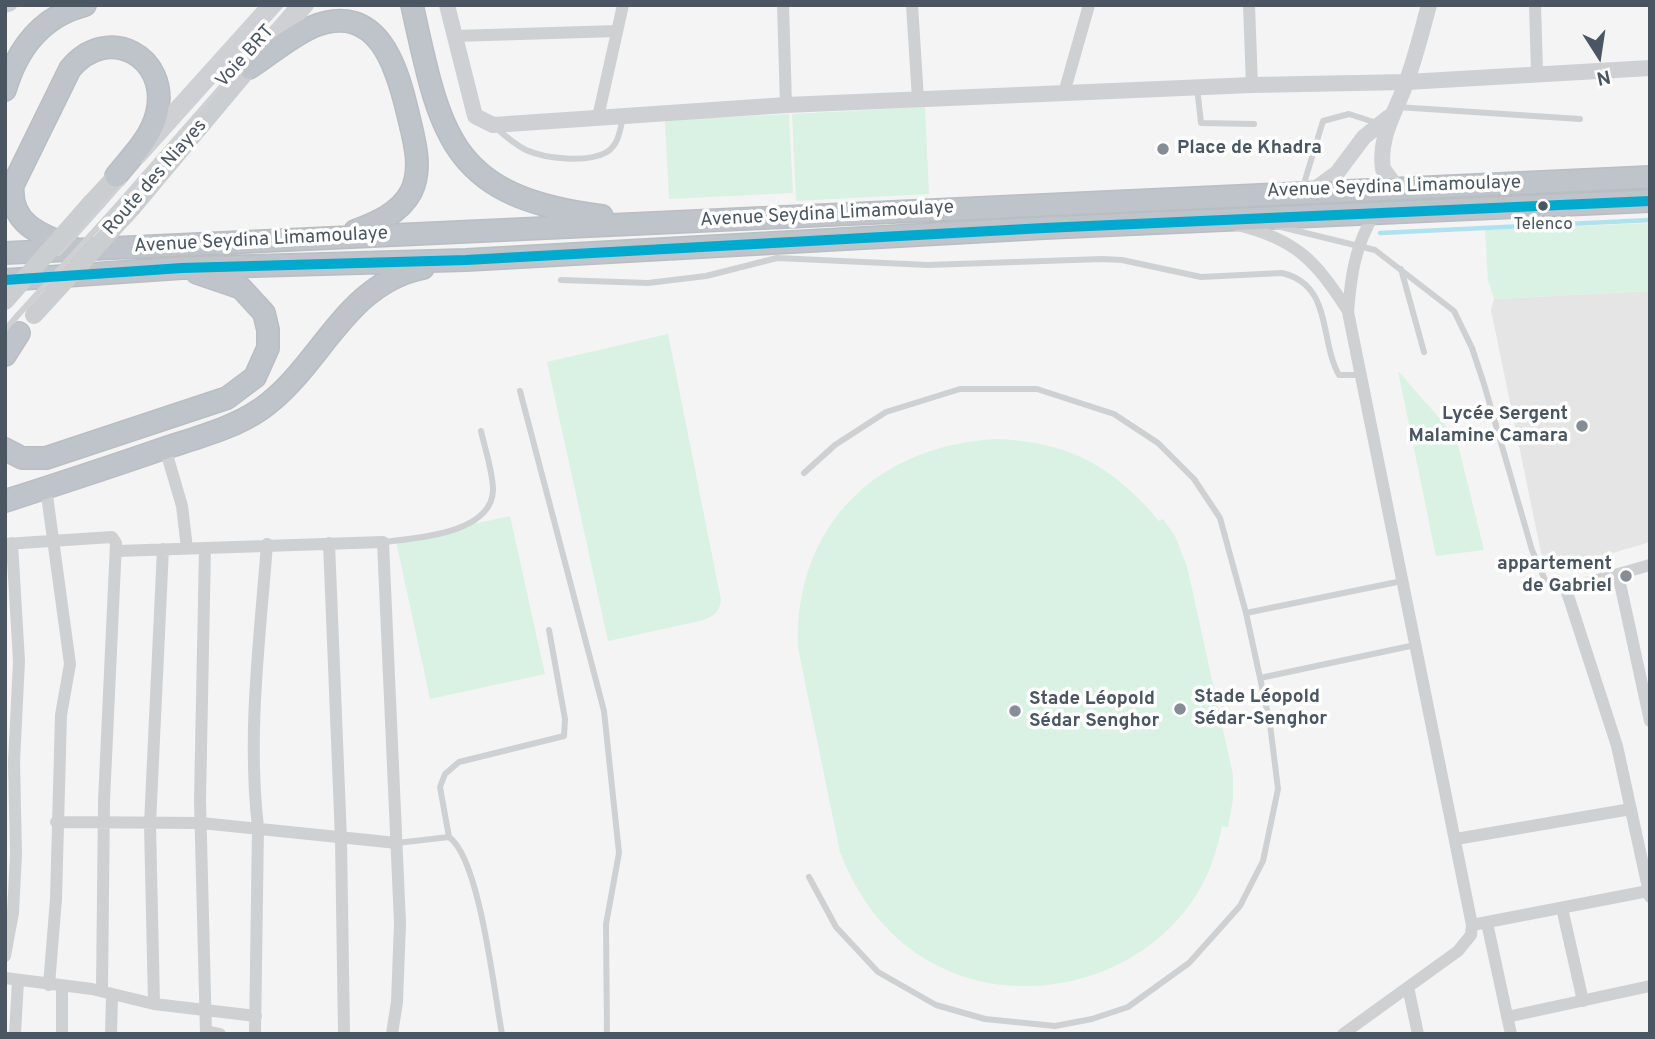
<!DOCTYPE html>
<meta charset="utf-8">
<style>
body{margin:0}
#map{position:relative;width:1655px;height:1039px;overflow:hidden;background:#f4f4f4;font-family:Overpass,sans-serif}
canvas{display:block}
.frame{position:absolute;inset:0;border:7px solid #4a5661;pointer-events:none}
.north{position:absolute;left:1564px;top:21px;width:70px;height:70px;-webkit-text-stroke:5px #fff;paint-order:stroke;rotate:168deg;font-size:19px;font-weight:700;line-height:28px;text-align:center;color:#4a5661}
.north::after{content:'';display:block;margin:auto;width:24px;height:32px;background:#4a5661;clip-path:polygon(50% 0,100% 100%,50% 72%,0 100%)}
</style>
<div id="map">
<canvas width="1655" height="1039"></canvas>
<div class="frame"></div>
<div class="north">N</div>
</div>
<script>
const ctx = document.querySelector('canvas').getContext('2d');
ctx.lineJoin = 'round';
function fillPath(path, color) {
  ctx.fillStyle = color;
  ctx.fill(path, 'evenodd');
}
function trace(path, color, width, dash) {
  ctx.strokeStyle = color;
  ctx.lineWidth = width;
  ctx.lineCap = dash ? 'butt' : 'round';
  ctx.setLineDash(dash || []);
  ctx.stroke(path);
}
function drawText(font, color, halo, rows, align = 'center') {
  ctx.font = font + ' Overpass,sans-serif';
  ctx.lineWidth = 7;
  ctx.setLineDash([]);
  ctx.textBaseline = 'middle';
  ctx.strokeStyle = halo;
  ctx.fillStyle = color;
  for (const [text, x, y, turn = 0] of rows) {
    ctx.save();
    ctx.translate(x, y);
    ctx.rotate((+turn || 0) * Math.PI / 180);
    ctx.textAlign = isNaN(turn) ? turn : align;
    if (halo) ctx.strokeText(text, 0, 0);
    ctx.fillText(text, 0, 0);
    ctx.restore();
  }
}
fillPath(new Path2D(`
 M1650,291v251l-99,29 -7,-4 -53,-257 3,-11z`), '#e6e5e6');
fillPath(new Path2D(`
 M925,107l4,87 -133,7 -4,-87z
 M789,114l4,79 -124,6 -4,-79z
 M1650,223v68l-156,8 -6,-18 -3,-51z
 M668,334l53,266c-2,14 -9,17 -21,21l-92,20 -61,-279z
 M1398,371l58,66 28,113 -48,6z
 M997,439c72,3 116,27 162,82l4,-2 12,17 12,30 46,209v24l-5,28 -6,-1c-4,18 -9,38 -18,55 -47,94 -173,132 -266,85 -48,-24 -79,-65 -98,-114l-42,-204c-4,-123 79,-203 199,-209z
 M510,516l35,158 -115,25 -34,-158z`), '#d9f2e3');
trace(new Path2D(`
 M1380,233l270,-13`), '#aee2f0', 4.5);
const highway = new Path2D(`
 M412,5c29,133 39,192 190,211
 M249,68c20,-13 41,-31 63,-41 66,-27 85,40 96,87 6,25 15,54 3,78 -12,22 -35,31 -56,39
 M5,90c12,-41 37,-74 80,-85
 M70,246c-31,-12 -61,-23 -57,-61l57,-116c37,-46 100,-13 87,44 -6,25 -25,43 -41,63
 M5,253l1645,-76
 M5,280l177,-12 284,-8 578,-32 606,-27
 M5,355l14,-22
 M5,449l17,9h24l181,-60 28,-21 13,-29v-18l-4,-17 -23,-25 -44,-15
 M5,501c53,-17 105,-34 157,-52 33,-11 70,-20 99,-40 60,-42 83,-125 162,-141`);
trace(highway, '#b9bec3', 24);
trace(new Path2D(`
 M1197,87l4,36 53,1
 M1397,107l183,12
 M495,127c10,9 19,17 31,23 20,9 62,13 81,2 12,-8 13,-22 16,-35
 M142,160l139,-155
 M1302,190l21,-69 26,-7 31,10
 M102,205l21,-24
 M117,206l176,-201
 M1277,226l98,24 79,61 18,37 12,36 48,166 13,30 11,9h10
 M1401,269l23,83
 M561,280l87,3 58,-7 71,-18 151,7 174,-6 20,1 79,17 81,-4c51,12 37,67 57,102h21
 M5,330l13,-15
 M520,391l84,320 15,142 -13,71 1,110
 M804,473l31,-28 51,-33 74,-23h77l77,25 44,29 36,36 26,39 26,95 24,111 8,65 -15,72 -23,45 -51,57 -61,44 -36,12 -37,7 -70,-7 -49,-14 -58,-33 -42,-45 -27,-50
 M384,542c31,-4 108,-8 109,-52 0,-18 -8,-41 -12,-59
 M1246,613l156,-32
 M1260,678l155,-33
 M449,837l-9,-50 5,-13 14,-12 105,-26 1,-17 -16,-89
 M397,843l52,-6c31,22 45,155 53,197`), '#ced0d2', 6);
trace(new Path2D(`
 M783,5l3,100
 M912,5l6,94
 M1249,5l3,80
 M1535,5l2,67
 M5,7l6,-2
 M455,36l162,-5
 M1064,93l25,-88
 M598,117l25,-112
 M1237,225c59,14 79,36 111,86
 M165,448l17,58 5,42
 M46,488l24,176 -9,51 -5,184 -7,86
 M329,543l12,296 3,195
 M5,544l107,-7 4,6 -12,258 -2,190
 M205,548l-5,252 6,234
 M117,551l266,-9 17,381 -3,79 -5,32
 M1650,565l-84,24 51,157 33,151
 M1618,574l32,147
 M56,822l145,1 196,20
 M1456,839l175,-30
 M1562,908l21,93
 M1487,923l24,111
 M1472,925l176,-34
 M5,956l8,-43 3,-59 -2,-92 5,-101 -7,-118
 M5,978l87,11 62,15 102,12
 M62,987v47
 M1408,987l10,47
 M154,1004l-4,-180 13,-275
 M1507,1017l143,-31
 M206,1031l14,3
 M15,1034l3,-54
 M111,1034l1,-38
 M255,1034l3,-207c-11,-93 2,-190 9,-283
 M1343,1034l115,-83 13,-16 1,-10 -124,-613c3,-37 7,-67 27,-99`), '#ced0d2', 12);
trace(new Path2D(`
 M447,5l28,111 18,9 293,-20 466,-20 155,-3 243,-14
 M268,48l38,-43
 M152,136l118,-131
 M1398,189l-15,-20c-5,-34 14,-58 24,-89 9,-24 15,-50 22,-75
 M1311,192l26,-19 27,-36 25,-20`), '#ced0d4', 16);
trace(new Path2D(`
 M91,203l25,-27
 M132,208l117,-140`), '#caced1', 18);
trace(highway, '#bec4c9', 21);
trace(new Path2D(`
 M59,253l43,-48
 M18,315l99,-109`), '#ced0d2', 6);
trace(new Path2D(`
 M5,301l86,-98
 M34,315l98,-107`), '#caced1', 18);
trace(new Path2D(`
 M5,280l177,-12 284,-8 578,-32 606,-27`), '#00a9ce', 10);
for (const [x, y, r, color] of [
 [1163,149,7,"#868d94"],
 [1543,206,6,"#4a5661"],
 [1582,426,7,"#868d94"],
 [1626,576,7,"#868d94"],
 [1180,709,7,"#868d94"],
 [1015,711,7,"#868d94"]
]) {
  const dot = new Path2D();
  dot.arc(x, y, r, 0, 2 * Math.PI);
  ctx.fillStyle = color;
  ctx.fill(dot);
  trace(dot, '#fff', 2.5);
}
drawText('17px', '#4a5661', '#fff', [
 ["Telenco",1543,226]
]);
drawText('19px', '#4a5661', '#fff', [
 ["Voie BRT",246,57,-48],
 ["Route des Niayes",156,178,-49],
 ["Avenue Seydina Limamoulaye",1394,188,-2],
 ["Avenue Seydina Limamoulaye",827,215,-3],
 ["Avenue Seydina Limamoulaye",261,241,-3]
]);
drawText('bold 19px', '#4a5661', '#fff', [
 ["Place de Khadra",1177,149],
 ["Lycée Sergent",1568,415,"right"],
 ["Malamine Camara",1568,437,"right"],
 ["appartement",1612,565,"right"],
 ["de Gabriel",1612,587,"right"],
 ["Stade Léopold",1194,698],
 ["Sédar-Senghor",1194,720],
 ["Stade Léopold",1029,700],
 ["Sédar Senghor",1029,722]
], 'left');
</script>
